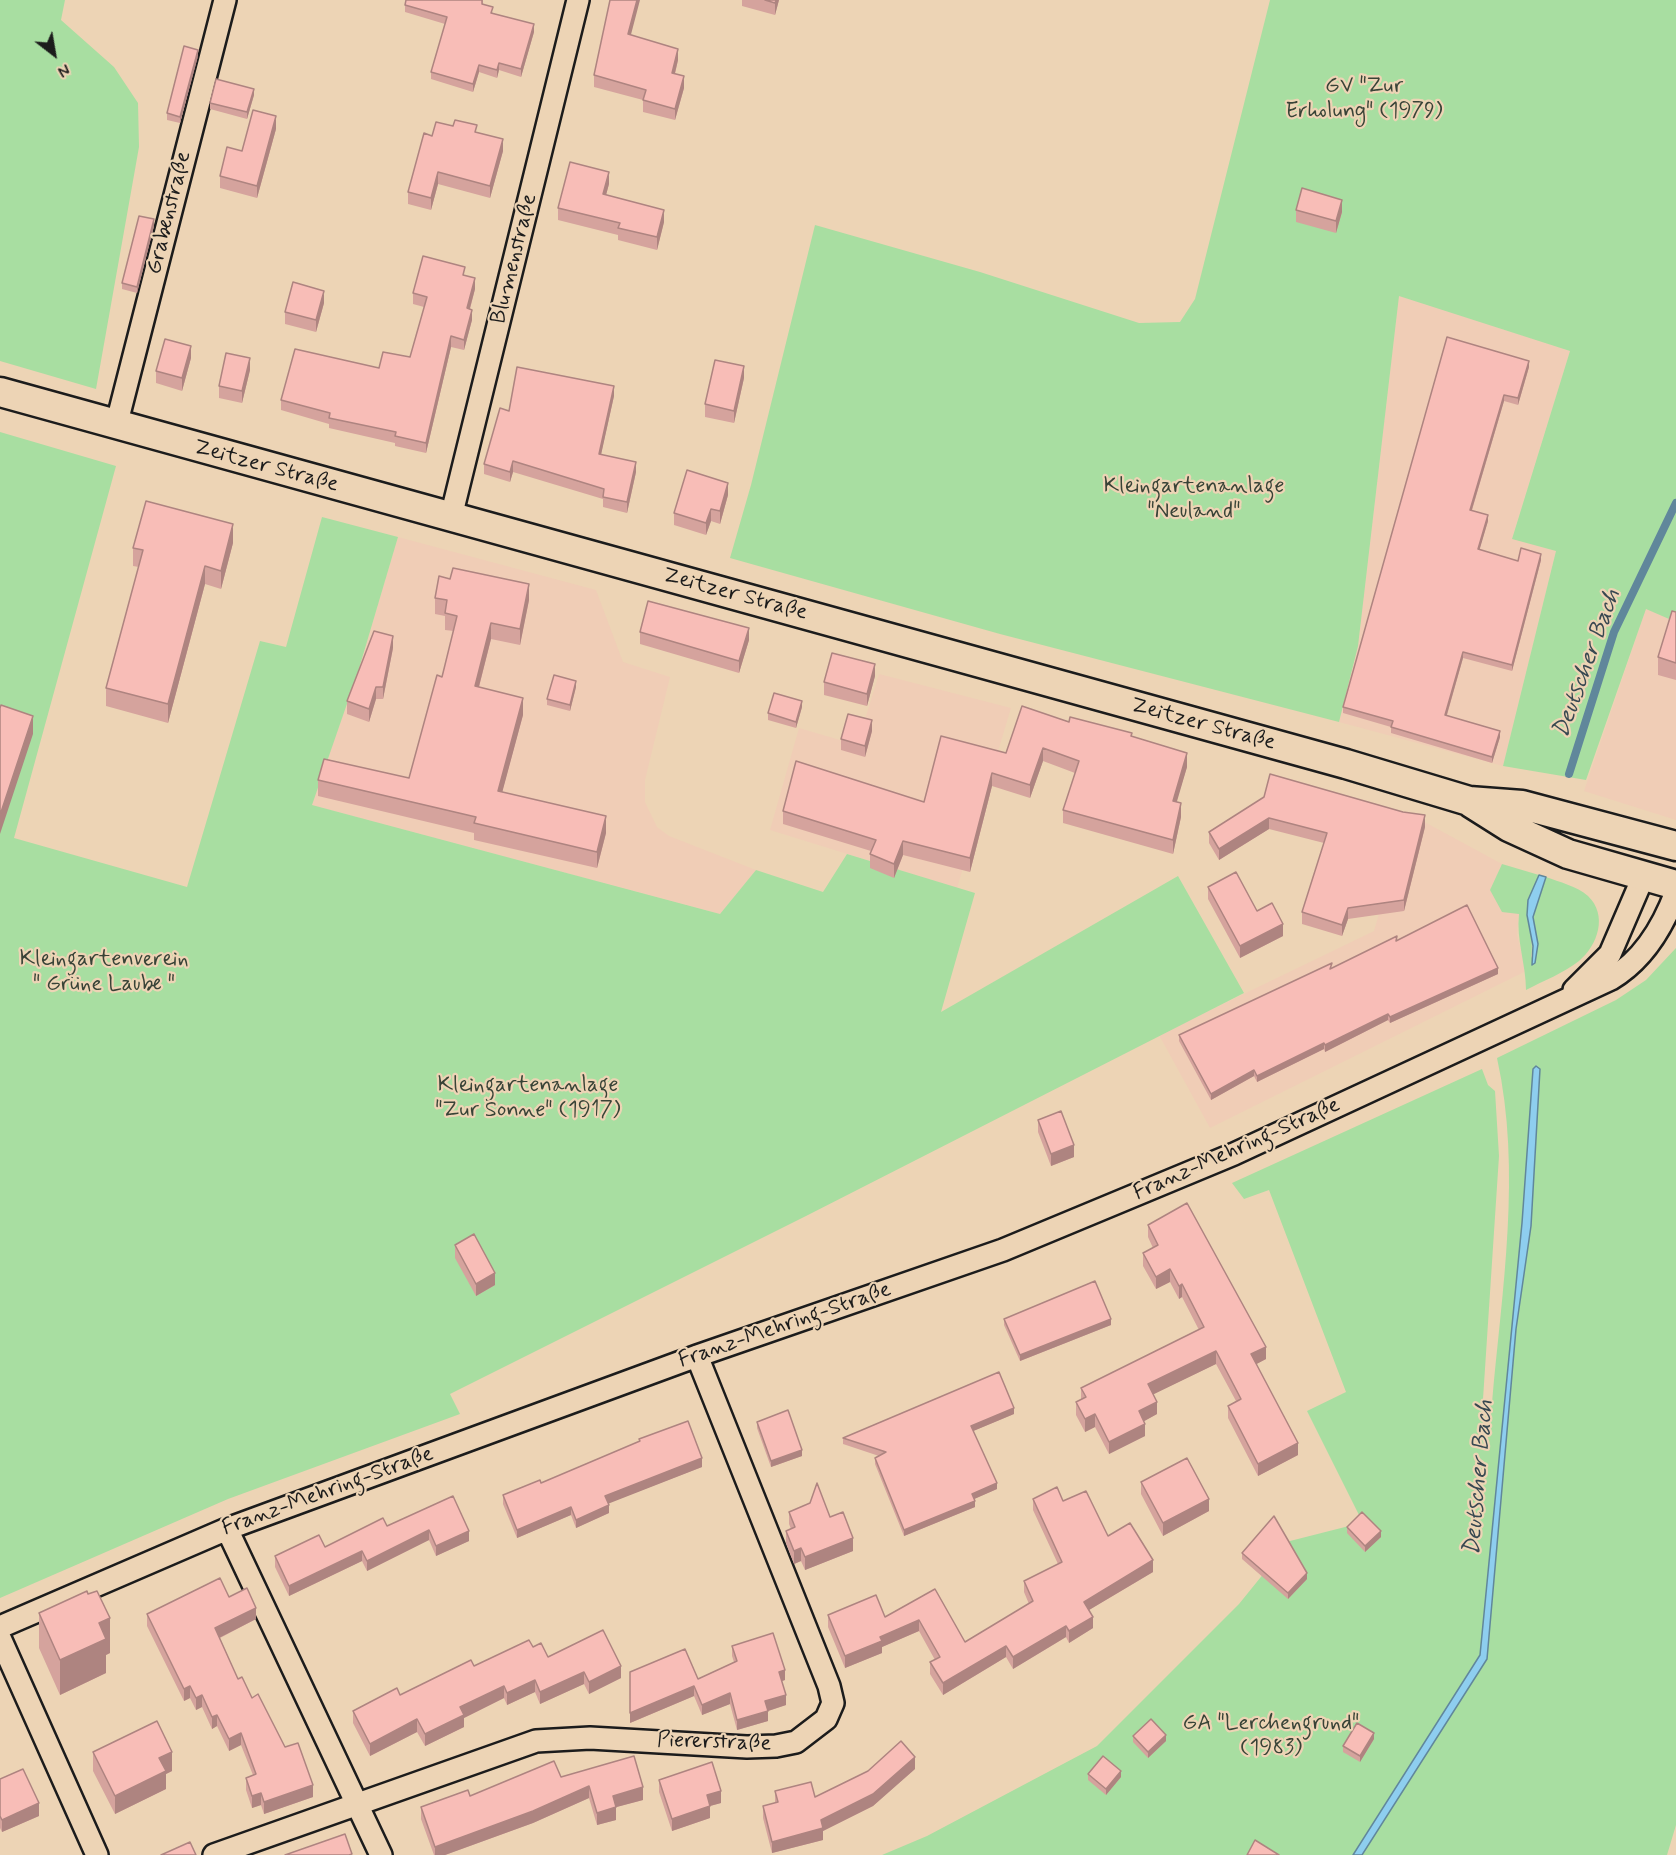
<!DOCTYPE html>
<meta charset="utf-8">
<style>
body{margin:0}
#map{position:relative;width:1676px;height:1855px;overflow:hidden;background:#edd4b5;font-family:Mynerve,sans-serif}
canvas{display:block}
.north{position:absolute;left:24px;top:24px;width:60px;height:60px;-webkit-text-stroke:4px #edd4b5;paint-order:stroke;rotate:149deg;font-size:16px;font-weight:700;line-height:24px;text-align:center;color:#1c1c1c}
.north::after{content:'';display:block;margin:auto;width:21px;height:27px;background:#1c1c1c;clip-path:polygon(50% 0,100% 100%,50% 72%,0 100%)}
</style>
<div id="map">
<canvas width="1676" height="1855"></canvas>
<div class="north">N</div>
</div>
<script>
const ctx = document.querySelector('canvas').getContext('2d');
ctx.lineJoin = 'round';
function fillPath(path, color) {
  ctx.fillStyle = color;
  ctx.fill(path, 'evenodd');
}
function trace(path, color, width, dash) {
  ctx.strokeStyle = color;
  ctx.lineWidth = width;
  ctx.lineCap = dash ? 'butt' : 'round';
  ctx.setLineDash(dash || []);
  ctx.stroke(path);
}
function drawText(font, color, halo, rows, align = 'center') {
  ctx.font = font + ' Mynerve,sans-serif';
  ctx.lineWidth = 4.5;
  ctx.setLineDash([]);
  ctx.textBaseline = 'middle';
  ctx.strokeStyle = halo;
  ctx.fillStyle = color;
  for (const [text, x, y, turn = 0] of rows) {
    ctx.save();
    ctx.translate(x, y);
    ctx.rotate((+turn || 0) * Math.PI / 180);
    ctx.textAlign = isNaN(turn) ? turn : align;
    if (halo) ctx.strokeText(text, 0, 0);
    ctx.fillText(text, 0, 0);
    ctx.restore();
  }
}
fillPath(new Path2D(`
 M1399,295l171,56 -58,187 44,13 -53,215 -164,-44 19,-76z
 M398,537l198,53 27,72 47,15 -25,103v22l12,25 12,9 87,34 -36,44 -409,-109 47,-133z
 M1646,609l30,10v201l-92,-29z
 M879,674l132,34 -54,180 -187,-58 29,-102 58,17z
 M1408,813l94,51 -12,26 29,24 -2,21 9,36 -316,157 -51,-93 215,-104z`), '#f0cdb6');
fillPath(new Path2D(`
 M0,0h65l-4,20 53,47 24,36 1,44 -43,242 -96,-28z
 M1270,0h406v622l-30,-13 -60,171 -83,-14 53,-215 -44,-12 58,-188 -171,-55 -41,350 -19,76 -339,-88 -270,-76 21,-73 64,-260 165,47 159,51 41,-1 15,-23z
 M0,432l116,34 -102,372 173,49 73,-246 26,6 36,-130 76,20 -40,135 -46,133 408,109 36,-44 67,22 24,-38 128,39 -34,119 237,-136 66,117 -438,223 -356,178 10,20 -232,85 -228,99z
 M1502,864l37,11c-5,14 -12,26 -11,41 1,15 6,27 3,42l7,-14 -5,-27 13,-40c13,5 31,9 42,19 20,19 10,49 -9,65 -15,12 -36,20 -53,29 0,-26 -10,-50 -7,-76l-17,-2 -12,-22z
 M1676,948v877l-9,30h-305l125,-196 29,-330 15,-103 9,-157h-7l-11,154 -42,432 -127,200h-471l45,-19 170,-90 142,-142 51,-63 59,-15 11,-9 -53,-106 39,-19 -77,-202 -25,9 -12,-16 250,-114 6,16 7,6 4,65 -16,243 9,4c10,-113 30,-232 5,-345l119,-58 30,-20z`), '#a8dea1');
const water = new Path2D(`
 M1539,875l7,2 -13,40 5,27 -3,19 -3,2 1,-19 -6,-31 1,-15z
 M1536,1066l4,3 -9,157 -15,103 -29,330 -125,196h-9l127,-200 42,-432 11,-154z`);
fillPath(water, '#8eceef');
trace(water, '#60879b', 1.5);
trace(new Path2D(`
 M1569,774l45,-142 62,-129`), '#60879b', 8);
const minor = new Path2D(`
 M116,426l109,-426
 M451,517l127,-517
 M1574,990l36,-36 34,-79
 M227,1529l154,326
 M0,1627l227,-98 470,-173 306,-106 231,-96 377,-175c32,-19 52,-52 65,-87
 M0,1638l97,217
 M214,1855l322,-114 54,-3 157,9 29,-1 20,-4 30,-23 7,-16 -4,-17 -132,-330`);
const secondary = new Path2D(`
 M0,392l1346,372 123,37 53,4 154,41
 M1471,803l38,24 59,27 108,31`);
trace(minor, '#1c1c1c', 26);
trace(secondary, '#1c1c1c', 33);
trace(minor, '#edd4b5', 21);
trace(secondary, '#edd4b5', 28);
fillPath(new Path2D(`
 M406,0h77v4l10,9 41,19 -13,45 -22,-7 -2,8 -18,-6 -6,20 -42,-13v-7l14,-48 -40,-12v-7z
 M742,0h37l-4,15 -33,-9z
 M630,35l48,25 -3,14 9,14 -9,32 -32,-8v-12l-49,-13v-12z
 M198,56l-18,67 -13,-3v-7z
 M254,95l-7,24 -37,-10v-6z
 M276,129l-19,69 -37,-10v-12z
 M477,132l26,19 -13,47 -52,-14 -7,26 -23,-6v-12l24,-56z
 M609,184l-3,11 58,27 -7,28 -39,-10v-5l-60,-15v-12z
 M1296,210l46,2 -6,21 -40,-11z
 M154,226l-17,67 -15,-4v-6z
 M465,275l10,14 -5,20 2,11 -8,30 -13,-3 -25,106 -31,-7v-3l-66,-15v-4l-48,-14v-10l129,-43 14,-50 -11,-3v-11z
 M324,303l-8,29 -31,-8v-12z
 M1447,337l82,30 -11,38 -14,-4 -32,109 16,11 -9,29 39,11 23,-1 -29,111 -49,-13 -16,57 53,22 -8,26 -101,-30v-6l-48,-14v-6z
 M191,358l-9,33 -26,-8v-12z
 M250,370l-8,33 -23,-5v-12z
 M744,378l-10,45 -29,-6v-13z
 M614,396l-13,58 35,18 -9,41 -24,-6v-8l-90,-27 -3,10 -26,-8v-10l25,-53z
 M728,495l-8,29 -9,-3 -5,14 -32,-10v-12z
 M233,543l-12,46 -16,-5 -37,139 -62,-17v-18l33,-121 -6,-1v-18z
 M435,598l94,2 -9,45 -29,-6 -12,48 44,28 -21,77 104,41 -9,35 -123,-28v-7l-156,-37v-16l91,-2 33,-101 12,-46 -9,-1v-14l-10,-2z
 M1676,612v68l-18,-5v-18z
 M640,632l109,8 -10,33 -99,-29z
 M393,648l-10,51h-7l-7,23 -22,-8v-13z
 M875,676l-8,30 -43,-11v-13z
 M576,687l-6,24 -23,-6v-6z
 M802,707l-6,21 -28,-8v-7z
 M1069,722l63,15 55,30 -11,35 5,15 -8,37 -110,-31v-13l12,-37 -32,-12 -13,37 -38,-12 -22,86 -67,-17 -9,23 -24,-10v-14l1,-3 -88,-27v-13l141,-9 82,-49z
 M872,731l-7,26 -24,-7v-11z
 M1264,797l161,30 -21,84 -56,8 -6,17 -40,-12v-12l22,-69 -55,-14 -50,31 -10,-17v-11z
 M1208,887l49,24 26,25 -43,22 -32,-59z
 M1397,940l101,34 -108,49 -2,-3 -63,32 -1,-3 -67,33 -3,-6 -43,24 -32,-59v-6z
 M1038,1120l36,37 -23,9 -13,-34z
 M1148,1225l118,134 -10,5 42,91 -40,21 -30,-58v-12l8,-5 -20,-37 -63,30 4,20 -13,7 1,15 -36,18 -14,-27 -10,5 -9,-17v-13l5,-2v-12l118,-58 -17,-33 -3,2 -9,-17 -14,7 -13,-23v-13l10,-5 -5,-11z
 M455,1245l40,40 -19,11 -21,-38z
 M1004,1319l107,6 -91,36 -16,-36z
 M1014,1414l-41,17 24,58 -23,10 1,8 -71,29 -29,-72v-6l4,-2 -36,-12v-6z
 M757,1422l45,34 -31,11 -14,-39z
 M639,1439l63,28 -94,36 1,10 -33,15 -5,-13 -54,23 -14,-34v-9l38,-12 98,-41z
 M1141,1482l68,29 -46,25 -22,-42z
 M453,1496l16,45 -33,15 -7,-16 -62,31 -5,-10 -73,35 -14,-29v-11l50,-9 62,-21z
 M1033,1499l30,2 90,71 -64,38 4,18 -24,15 -3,-6 -53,32 -7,-12 -63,38 -13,-21v-12l5,-2 -16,-29 -37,16v6l-37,15 -17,-41v-12l57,2 50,-28 30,53 64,-38 -5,-12v-11l34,-17 -25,-54z
 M789,1512l41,5 23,34 -48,19 -4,-9 -7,3 -8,-21v-12l5,-2 -2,-5z
 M1347,1527l34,10 -16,15 -18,-19z
 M1242,1553l65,26 -19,20 -46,-40z
 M229,1597l27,22 -36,19 18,41 47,68 28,50 -49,17 -3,-9 -9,3 -6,-18v-12l7,-3 -12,-30 -12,6 -12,-25 -5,3 -10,-22 -6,3 -6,-12 -6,3 -37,-75v-12z
 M39,1613l71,40 -4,2v18l-46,22 -21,-47z
 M732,1646l53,34 -3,1 4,24 -18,6v10l-31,9 -7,-26 -28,11 -8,-19 -64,27 68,-44 36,-17 -2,-6z
 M548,1657l73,21 -32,16 -5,-10 -44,20 -5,-12 -28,13 -3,-7 -40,20v9l-39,19 -8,-14 -47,24 -17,-33v-12l47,-16 74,-29z
 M1133,1736l33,5 -18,17 -15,-16z
 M1374,1739l-14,23 -17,-10v-6z
 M93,1752l79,19 -6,3v15l-51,25 -22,-43z
 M915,1769l-42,37 -50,25v9l-51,13 -9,-35v-12l12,-3v-12l40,6z
 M1088,1774l33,3 -15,18 -18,-15z
 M561,1777l82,23 -27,7v13l-19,5 -8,-27 -56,25 -88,32h-11l-13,-36v-12z
 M0,1779l39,37 -37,16 -2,-4z
 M659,1780l62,23 -11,3v12l-38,13 -13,-39z`), '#d5a39d');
fillPath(new Path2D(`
 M637,0h3l-12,46v-12z
 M776,0h3l-4,15v-12z
 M534,24v8l-13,45v-8z
 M678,49v11l-6,25v-12z
 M198,50v6l-18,67v-6z
 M499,63v7l-2,8v-8z
 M479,65v7l-6,20v-8z
 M684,76v12l-9,32v-11z
 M254,89v6l-7,24v-7z
 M276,116v13l-19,69v-12z
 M503,139v12l-13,47v-12z
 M438,172v12l-7,26v-12z
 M609,172v12l-6,22v-12z
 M1342,200v12l-6,21v-12z
 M664,210v12l-7,28v-13z
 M154,219v7l-17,67v-6z
 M475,278v11l-8,30v-11z
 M324,291v12l-8,29v-12z
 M472,310v10l-8,30v-10z
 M451,336v11l-25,106v-10z
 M191,346v12l-9,33v-13z
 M250,358v12l-8,33v-12z
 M1529,361v6l-11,38v-7z
 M744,366v12l-10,45v-12z
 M614,386v10l-15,68v-10z
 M1504,395v6l-34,115v-6z
 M513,461v11l-3,10v-10z
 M636,462v10l-9,41v-11z
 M728,483v12l-8,29v-13z
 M711,509v12l-5,14v-12z
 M1488,515v6l-10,34v-6z
 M233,524v19l-12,46v-18z
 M1541,554v6l-29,111v-6z
 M205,566v18l-37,139v-19z
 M529,584v16l-9,45v-16z
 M491,623v16l-16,63v-16z
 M749,628v12l-10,33v-12z
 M393,636v12l-10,51v-12z
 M1463,652v6l-18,63v-6z
 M875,664v12l-8,30v-12z
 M576,681v6l-6,24v-6z
 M376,687v12l-7,23v-13z
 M523,698v17l-25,93v-17z
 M802,701v6l-6,21v-6z
 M33,716v18l-33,100v-19z
 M872,720v11l-7,26v-11z
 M1500,731v6l-8,26v-6z
 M1043,748v13l-13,37v-13z
 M1187,753v14l-14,48v-14z
 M992,773v13l-22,86v-14z
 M1181,803v14l-8,37v-14z
 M1425,815v12l-21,84v-11z
 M606,816v17l-9,35v-16z
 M1269,818v11l-50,31v-11z
 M903,841v14l-9,23v-14z
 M1348,908v11l-6,17v-11z
 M1283,924v12l-43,22v-12z
 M1498,968v6l-108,49v-6z
 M1388,1014v6l-63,32v-7z
 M1324,1043v6l-67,33v-6z
 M1254,1070v6l-43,24v-6z
 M1074,1145v12l-23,9v-12z
 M1170,1269v13l-14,7v-12z
 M495,1273v12l-19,11v-12z
 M1182,1284v13l-3,2v-13z
 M1111,1319v6l-91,36v-6z
 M1266,1347v12l-15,8v-13z
 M1216,1351v13l-68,33v-13z
 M1157,1402v12l-18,10v-13z
 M1014,1408v6l-43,18v-6z
 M1095,1414v13l-10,5v-13z
 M1145,1424v12l-36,18v-12z
 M1298,1443v12l-40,21v-12z
 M802,1450v6l-31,11v-6z
 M702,1458v9l-97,38v-9z
 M997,1483v6l-25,11v-6z
 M1209,1499v12l-46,25v-13z
 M975,1501v6l-71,29v-6z
 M609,1505v8l-33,15v-8z
 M571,1507v8l-54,23v-8z
 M429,1530v10l-62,31v-10z
 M469,1531v10l-33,15v-10z
 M1381,1531v6l-16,15v-6z
 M853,1538v13l-48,19v-13z
 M801,1548v13l-7,3v-13z
 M362,1551v10l-73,35v-10z
 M1153,1560v12l-69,41v-11z
 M1307,1573v6l-19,20v-6z
 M256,1608v11l-41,21v-12z
 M1093,1617v11l-24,15v-12z
 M110,1618v35l-4,2v18l-46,22v-35l39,-37z
 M919,1620v11l-37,16v6l-37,15v-12l35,-19z
 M1066,1626v11l-53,32v-12z
 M1006,1646v11l-63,38v-12z
 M621,1666v12l-32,16v-12z
 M785,1670v10l-6,2v-10z
 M584,1672v12l-44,20v-12z
 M535,1680v12l-28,13v-12z
 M190,1686v12l-6,3v-12z
 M504,1686v12l-40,20v9l-39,19v-12l35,-27z
 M694,1686v10l-64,27v-10z
 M730,1693v11l-28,11v-10z
 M202,1695v12l-6,3v-12z
 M786,1695v10l-21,7v-11z
 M768,1711v10l-31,9v-10z
 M217,1715v11l-5,3v-12z
 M417,1719v13l-47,24v-12z
 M241,1733v12l-12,6v-12z
 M1374,1733v6l-14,23v-6z
 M1166,1735v6l-18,17v-6z
 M172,1752v19l-6,3v15l-51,25v-18l44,-38z
 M915,1757v12l-42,37 -50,25v9l-51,13v-11l49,-22z
 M1121,1771v6l-15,18v-6z
 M313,1785v12l-49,17v-12z
 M589,1786v12l-56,25 -88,32h-10v-8z
 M643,1787v13l-30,8v-12z
 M721,1791v12l-11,3v12l-38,13v-12l35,-24z
 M261,1793v12l-9,3v-12z
 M39,1803v13l-37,16v-12z
 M616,1807v13l-19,5v-12z`), '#ae8480');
const building = new Path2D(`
 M406,0h76v4l11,3 -2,6 43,11 -13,45 -22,-6 -2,7 -18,-5 -6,19 -42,-12 16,-55 -42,-12z
 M610,0h27l-9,34 50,15 -6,24 12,3 -9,33 -32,-9 3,-10 -52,-15z
 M765,0h11l-1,3z
 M184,46l14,4 -18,67 -13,-4z
 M216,79l38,10 -7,23 -37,-9z
 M253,110l23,6 -19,70 -37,-10 7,-29 15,4z
 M455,120l22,5 -2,7 28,7 -13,47 -52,-14 -7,26 -23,-6 16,-59 8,3 4,-14 17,4z
 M570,162l39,10 -6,22 61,16 -7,27 -39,-9 2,-5 -62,-15z
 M1302,188l40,12 -6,21 -40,-11z
 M139,216l15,3 -17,68 -15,-4z
 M423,256l42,11 -2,8 12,3 -8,30 5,2 -8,30 -13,-4 -25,107 -31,-7 1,-4 -67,-14 1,-5 -49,-13 14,-51 84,19 4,-16 27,5 17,-60 -14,-4z
 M293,282l31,9 -8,29 -31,-8z
 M1447,337l82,24 -11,37 -14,-3 -34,115 18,5 -10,34 40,12 3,-13 20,6 -29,111 -49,-13 -18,63 55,16 -8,26 -101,-30 2,-6 -50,-14z
 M165,339l26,7 -9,32 -26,-7z
 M226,353l24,5 -8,33 -23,-5z
 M715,360l29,6 -10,45 -29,-7z
 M517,367l97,19 -15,68 37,8 -9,40 -24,-5 1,-8 -91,-28 -3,11 -26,-8 16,-56 9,3z
 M687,470l41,13 -8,28 -9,-2 -5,14 -32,-10z
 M146,501l87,23 -12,47 -16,-5 -37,138 -62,-16 37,-138 -10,-2z
 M453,568l76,16 -9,45 -29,-6 -16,63 48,12 -25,93 108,25 -9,36 -123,-29 2,-6 -158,-37 6,-21 85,19 28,-103 5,2 15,-61 -12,-3 2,-13 -12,-2 4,-22 11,3z
 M648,601l101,27 -10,33 -99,-29z
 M1672,611l4,1v51l-18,-6z
 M374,631l19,5 -10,51h-7l-7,22 -22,-8z
 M832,653l43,11 -8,30 -43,-12z
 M554,675l22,6 -6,24 -23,-6z
 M774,693l28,8 -6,21 -28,-9z
 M1,705l32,11 -33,99v-107z
 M1022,706l47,16 1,-5 62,16 -1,3 56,17 -14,48 8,2 -8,37 -110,-30 16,-49 -36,-13 -13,37 -38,-12 -22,85 -67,-17 -9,23 -24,-10 6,-14 -93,-29 13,-50 128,41 17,-66 65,17z
 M848,714l24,6 -7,26 -24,-7z
 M1270,774l133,38 22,3 -21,85 -56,8 -6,17 -40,-13 25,-79 -58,-15 -50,31 -10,-17 55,-35z
 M1236,872l21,39 15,-8 11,21 -43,22 -32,-59z
 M1467,905l31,63 -108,49 -2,-3 -63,31 -1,-2 -67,33 -3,-6 -43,24 -32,-59 153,-72 -2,6 67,-33 -1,5z
 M1061,1111l13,34 -23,9 -13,-34z
 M1187,1203l79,144 -15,7 47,89 -40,21 -30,-58 13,-7 -25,-48 -68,33 9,18 -18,9 6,13 -36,18 -14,-28 -10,5 -9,-17 10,-5 -5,-9 123,-61 -22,-43 -3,2 -9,-17 -14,8 -13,-24 15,-8 -10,-20z
 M474,1234l21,39 -19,11 -21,-39z
 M1095,1281l16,38 -91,36 -16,-36z
 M999,1372l15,36 -43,18 26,57 -25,11 3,7 -71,29 -29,-72 11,-6 -43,-14z
 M788,1410l14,40 -31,11 -14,-39z
 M688,1421l14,37 -97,38 4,9 -33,15 -5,-13 -54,23 -14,-35 37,-15 1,3 99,-42 -1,-2z
 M1187,1458l22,41 -46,24 -22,-41z
 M817,1483l13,34 13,-5 10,26 -48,19 -4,-9 -7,3 -8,-20 9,-4 -6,-15 21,-9z
 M1057,1487l6,14 23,-10 22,45 22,-13 23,37 -69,42 9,15 -24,14 -3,-5 -53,31 -7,-11 -63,37 -13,-21 10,-5 -21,-37 -39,17 2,4 -37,15 -17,-41 48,-20 9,22 50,-28 30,53 68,-41 -9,-20 38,-19 -29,-63z
 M453,1496l16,35 -33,15 -7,-16 -62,31 -5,-10 -73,35 -14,-30 44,-21 6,12 58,-29 4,8z
 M1362,1512l19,19 -16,15 -18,-19z
 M1274,1516l33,57 -19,20 -46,-40z
 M220,1578l9,19 18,-9 9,20 -41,20 23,51 4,-2 10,21 6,-4 27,53 13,-4 15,42 -49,17 -3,-9 -9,3 -6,-18 10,-4 -15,-41 -12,6 -12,-24 -5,2 -10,-22 -6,3 -6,-12 -6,3 -37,-75z
 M87,1591l1,3 9,-3 13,27 -11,5 7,16 -46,21 -21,-47z
 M603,1630l18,36 -32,16 -5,-10 -44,20 -5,-12 -28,13 -3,-7 -44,21 4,8 -39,19 -8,-15 -47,25 -17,-33 44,-23 3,7 71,-35 3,6 55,-26 4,7 8,-4 7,14z
 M773,1633l12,37 -6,2 7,23 -21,6 3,10 -31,9 -7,-27 -28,12 -8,-19 -64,27v-41l55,-23 13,30 39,-18 -5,-15z
 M1151,1719l15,16 -18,17 -15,-16z
 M157,1721l15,31 -13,6 7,13 -51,25 -22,-44z
 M1357,1723l17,10 -14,23 -17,-10z
 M901,1741l14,16 -42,37 -52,26 2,8 -51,14 -9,-36 15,-4 -3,-11 36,-9 4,15 53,-26z
 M634,1756l9,31 -30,9 3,11 -19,6 -8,-27 -56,25 -98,36 -14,-40 47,-17 2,6 84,-35 7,16z
 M1103,1756l18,15 -15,18 -18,-15z
 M712,1762l9,29 -14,4 3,11 -38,13 -13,-39z
 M23,1769l16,34 -37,17 -2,-4v-37z
 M345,1834l7,20 -3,1h-64z
 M1255,1840l24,15h-32z
 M190,1842l6,13h-35z`);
fillPath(building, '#f8bdb7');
trace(building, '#ae8480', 1.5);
drawText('22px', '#384337', '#edd4b5', [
 ["GV \"Zur",1364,87],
 ["Erholung\" (1979)",1364,112],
 ["Kleingartenanlage",1194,487],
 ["\"Neuland\"",1194,512],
 ["Kleingartenverein",104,960],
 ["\" Grüne Laube \"",104,985],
 ["Kleingartenanlage",528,1086],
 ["\"Zur Sonne\" (1917)",528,1111],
 ["GA \"Lerchengrund\"",1271,1724],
 ["(1983)",1271,1749]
]);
drawText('22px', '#1c1c1c', '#edd4b5', [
 ["Grabenstraße",170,213,-76],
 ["Blumenstraße",515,259,-76],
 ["Zeitzer Straße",266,467,15],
 ["Zeitzer Straße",735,595,15],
 ["Zeitzer Straße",1203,725,15],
 ["Franz-Mehring-Straße",1237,1150,-24],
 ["Franz-Mehring-Straße",785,1326,-19],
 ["Franz-Mehring-Straße",328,1492,-20],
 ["Piererstraße",714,1743,2]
]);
drawText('italic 24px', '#384851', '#edd4b5', [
 ["Deutscher Bach",1588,664,-70],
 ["Deutscher Bach",1480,1478,-85]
]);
</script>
